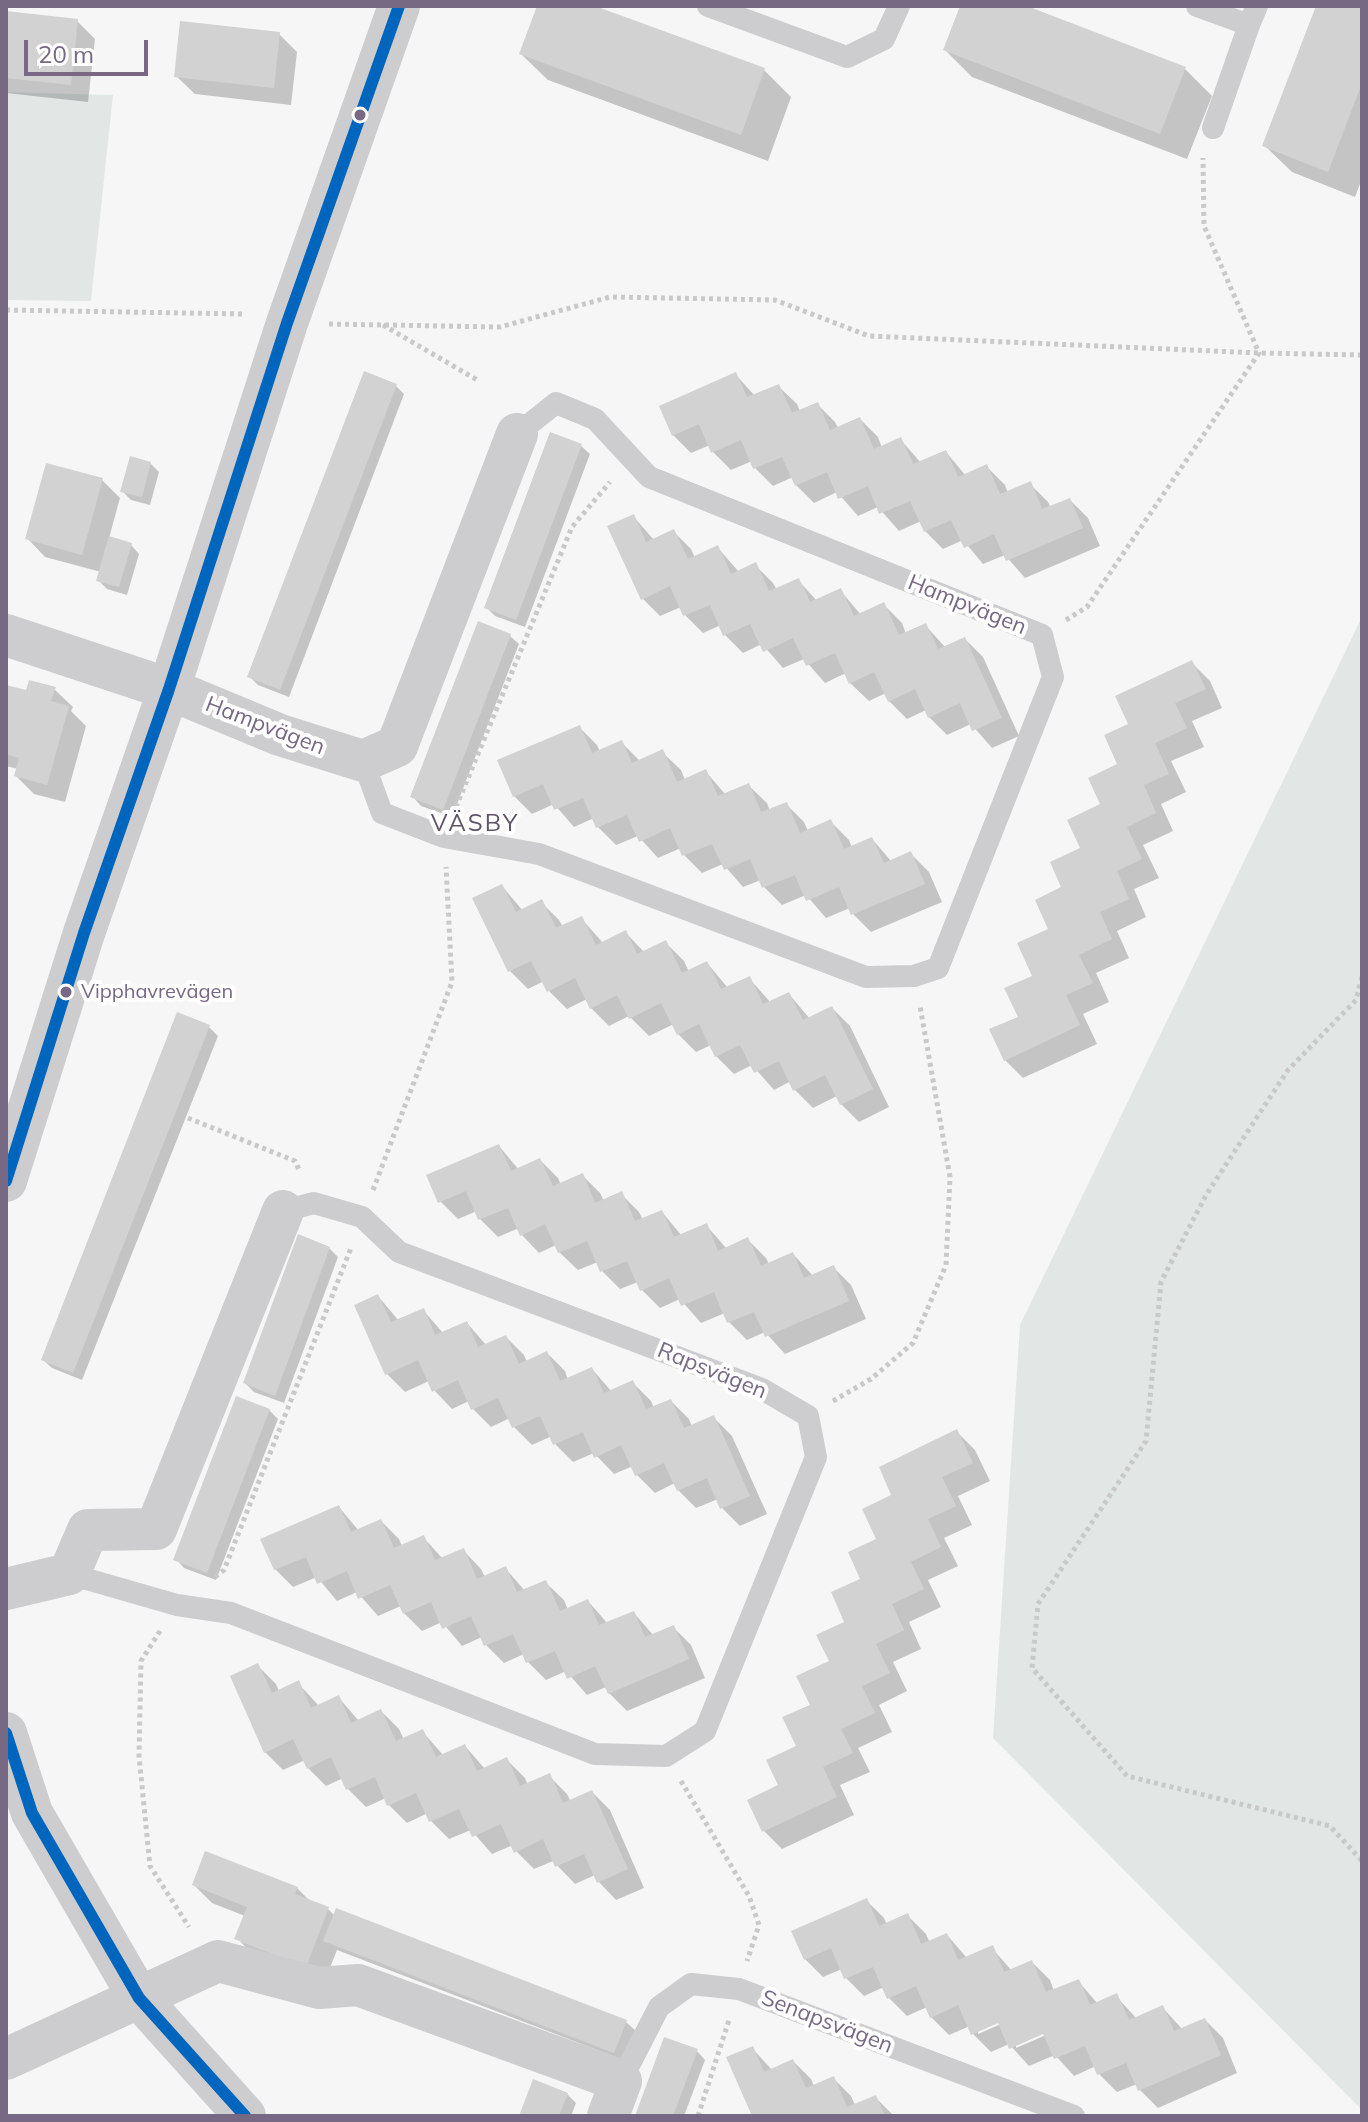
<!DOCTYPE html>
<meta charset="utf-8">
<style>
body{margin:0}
#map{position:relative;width:1368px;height:2122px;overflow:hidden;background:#f5f6f5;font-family:Mulish,sans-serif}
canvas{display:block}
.frame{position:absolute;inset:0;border:8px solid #776883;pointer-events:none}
.scale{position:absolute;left:24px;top:40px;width:124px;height:36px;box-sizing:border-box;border:4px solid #776883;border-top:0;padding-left:10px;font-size:24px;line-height:28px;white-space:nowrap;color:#776883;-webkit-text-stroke:6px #fff;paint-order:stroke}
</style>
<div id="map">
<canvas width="1368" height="2122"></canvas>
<div class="frame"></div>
<div class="scale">20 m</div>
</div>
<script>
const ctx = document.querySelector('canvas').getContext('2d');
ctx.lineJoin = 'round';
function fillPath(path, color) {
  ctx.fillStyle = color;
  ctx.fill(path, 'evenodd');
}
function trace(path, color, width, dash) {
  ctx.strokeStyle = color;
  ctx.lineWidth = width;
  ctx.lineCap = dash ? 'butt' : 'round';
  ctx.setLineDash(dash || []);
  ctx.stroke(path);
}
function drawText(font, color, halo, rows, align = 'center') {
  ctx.font = font + ' Mulish,sans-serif';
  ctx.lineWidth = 8;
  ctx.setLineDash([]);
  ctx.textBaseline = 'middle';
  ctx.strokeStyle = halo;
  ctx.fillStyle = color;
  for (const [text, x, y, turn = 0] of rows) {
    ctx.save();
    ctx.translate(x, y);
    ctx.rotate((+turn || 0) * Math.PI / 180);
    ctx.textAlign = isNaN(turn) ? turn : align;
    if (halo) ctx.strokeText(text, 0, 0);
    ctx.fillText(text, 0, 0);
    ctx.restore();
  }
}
fillPath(new Path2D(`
 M6,92l107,3 -22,206 -85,-1z
 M1362,617v1493l-369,-372 27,-413z`), '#e2e7e6');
fillPath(new Path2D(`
 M539,6h50l175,64 27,27 -23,64 -220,-81 -27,-26z
 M962,6h60l163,63 27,27 -25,63 -215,-82 -27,-27z
 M1318,6h44v173l-7,18 -63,-25 -27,-26z
 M6,13l71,8 18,18 -7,63 -82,-9z
 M279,34l18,18 -6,53 -96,-11 -19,-18z
 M736,375l19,21 23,-10 19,18 3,7 17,-7 18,18 3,6 22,-9 18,18 4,11 19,-8 20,23 25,-11 20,24 21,-9 18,18 3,8 22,-9 18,18 3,6 19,-8 18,18 12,28 -75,32 -20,-23 -22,9 -20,-24 -20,9 -18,-18 -4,-10 -22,10 -21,-24 -20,9 -21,-24 -23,11 -18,-18 -3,-8 -20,9 -18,-18 -3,-7 -21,9 -18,-18 -3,-7 -19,8 -18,-18z
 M395,385l9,9 -115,303 -31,-12 -8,-8z
 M581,446l9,8 -65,173 -30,-11 -9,-9z
 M150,463l9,9 -9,33 -19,-5 -9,-9z
 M102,480l18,18 -11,40 22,7 8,9 -12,41 -20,-6 -9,-9 3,-8 -56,-15 -18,-19z
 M633,516l21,24 19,-9 18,18 4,9 23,-10 21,24 16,-7 18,18 4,7 21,-10 19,21 23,-11 21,25 23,-10 18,18 4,11 19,-9 21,23 19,-9 18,18 36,79 -27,12 -21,-24 -24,11 -18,-18 -3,-7 -19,9 -18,-18 -3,-8 -17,8 -19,-18 -4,-10 -21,10 -21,-24 -21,9 -21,-24 -19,9 -18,-18 -4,-10 -18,8 -18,-18 -4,-8 -21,9 -18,-18z
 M480,624l30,12 9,8 -67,173 -31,-11 -8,-9z
 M1192,663l18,18 12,27 -30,13 12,26 -33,14 15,31 -25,12 12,27 -30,14 16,33 -25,11 12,28 -29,14 12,27 -33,15 13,29 -26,12 14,30 -74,34 -18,-18 59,-172 56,-123 10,-41z
 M6,687l22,6 26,-4 19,18 -2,4 15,15 -21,76 -31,-8 -18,-18 2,-7 -12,-3z
 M579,727l18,18 3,7 21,-10 19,19 22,-9 19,18 4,10 21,-8 20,23 22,-10 19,18 3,8 16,-7 18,18 4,9 23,-9 18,18 3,8 20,-9 20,23 19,-8 18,18 13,30 -71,30 -18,-18 -3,-6 -24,10 -20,-23 -24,10 -18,-18 -3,-7 -18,7 -20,-23 -21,9 -18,-18 -3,-7 -23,10 -20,-22 -22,9 -18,-18 -4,-9 -20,9 -20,-23 -22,10 -18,-18z
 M502,886l21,25 18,-9 18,18 4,7 18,-9 22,25 22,-11 20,21 21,-10 18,18 5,11 18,-9 21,25 21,-10 22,25 18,-9 21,25 22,-11 18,18 39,81 -30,15 -18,-18 -4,-8 -24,12 -18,-18 -4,-9 -17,9 -22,-25 -18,9 -18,-18 -5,-11 -15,7 -18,-18 -4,-10 -25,12 -20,-20 -20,10 -18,-18 -4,-9 -20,10 -18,-18 -5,-10 -16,8 -18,-18z
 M209,1027l9,9 -136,344 -30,-12 -9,-8z
 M499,1146l20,24 21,-10 18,18 3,7 21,-10 18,18 4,8 17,-7 18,18 4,8 19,-8 20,24 24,-11 21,24 21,-9 18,18 3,6 24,-10 20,22 20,-9 18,18 15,34 -81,35 -20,-22 -18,8 -18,-18 -4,-9 -24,10 -21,-24 -20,9 -18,-18 -4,-8 -18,7 -18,-18 -4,-9 -20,8 -19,-18 -3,-7 -17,8 -18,-19 -2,-6 -21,9 -18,-18 -3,-8 -19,8 -18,-18z
 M329,1248l9,9 -54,146 -30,-11 -9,-9z
 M378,1296l21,25 24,-11 20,23 24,-10 20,23 19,-9 18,18 3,7 20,-9 18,18 3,9 24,-11 20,23 21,-9 18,18 3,7 17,-7 18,18 3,8 22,-9 18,18 35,78 -27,12 -18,-18 -4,-9 -22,9 -18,-18 -3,-7 -20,10 -18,-18 -4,-9 -19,8 -20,-21 -21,9 -18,-18 -3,-8 -20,9 -18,-18 -4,-9 -19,9 -18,-18 -4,-8 -17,8 -18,-19 -5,-9 -24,11 -18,-18z
 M269,1410l9,9 -62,161 -32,-12 -8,-9z
 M957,1432l18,18 15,31 -32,15 14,29 -28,13 14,28 -30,14 13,27 -32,15 12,27 -28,13 14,29 -28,14 13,27 -34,16 12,24 -30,13 14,30 -72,34 -18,-18 -14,-30 30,-15 19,-39 95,-251z
 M339,1507l20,24 22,-10 18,18 3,7 21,-9 20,22 20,-9 18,19 4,8 21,-8 19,22 20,-9 19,18 4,10 20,-9 20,23 26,-11 20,23 19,-9 18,18 14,33 -78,33 -18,-18 -3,-6 -19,8 -21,-24 -20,9 -18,-18 -4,-8 -20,9 -18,-18 -4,-8 -20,9 -20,-24 -20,9 -18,-18 -3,-7 -23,10 -21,-24 -20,9 -20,-24 -24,10 -18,-18z
 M258,1666l18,18 3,7 19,-8 21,23 20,-8 20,23 22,-10 18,18 5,11 18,-9 22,25 21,-10 20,23 22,-9 18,18 3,7 21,-9 18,18 4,8 21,-10 18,18 34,78 -28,12 -18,-19 -3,-6 -20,9 -22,-23 -19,8 -18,-18 -3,-6 -21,9 -21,-24 -22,9 -18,-18 -3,-8 -21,10 -18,-18 -3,-7 -20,9 -18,-18 -5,-11 -17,8 -18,-18 -3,-8 -22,10 -18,-18z
 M194,1885l103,3 15,15 16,6 7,7 291,106 9,8 -12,30 -286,-110 -13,33 -69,-26 -18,-19 8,-22 -33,-13z
 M866,1900l18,18 3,7 21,-9 18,18 4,9 17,-8 20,23 25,-10 20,23 20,-9 18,18 4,11 24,-10 20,23 18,-8 21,23 26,-11 20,22 22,-10 18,18 14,35 -79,35 -18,-18 -3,-6 -20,8 -18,-18 -3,-8 -22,10 -19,-21 -26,11 -20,-22 -18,8 -18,-18 -3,-8 -21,9 -18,-18 -4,-10 -20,9 -18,-18 -5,-11 -20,9 -18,-18 -4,-9 -19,8 -18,-18zM1006,2018l2,3 -30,13v-5zM1052,2029l1,3 -37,16v-4z
 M752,2048l20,22 21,-9 18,18 3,7 19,-8 18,18 4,9 20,-8 19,19h-140z
 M697,2051l8,9 -21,56h-47z
 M567,2094l9,9 -5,13h-50z`), '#0003');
fillPath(new Path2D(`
 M537,6h58l170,62 -24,67 -222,-81z
 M960,6h67l159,61 -26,67 -217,-84z
 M1316,6h46v77l-34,89 -66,-26z
 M6,11l72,8 -7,66 -65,-7z
 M180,21l100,11 -6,56 -100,-11z
 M364,371l33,13 -117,306 -33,-13z
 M736,372l11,25 32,-13 13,29 26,-11 12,28 30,-13 14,32 27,-12 12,27 33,-14 12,27 29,-13 13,30 31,-13 11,28 28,-11 13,30 -77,33 -12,-27 -30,14 -13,-28 -27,12 -14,-31 -31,13 -11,-28 -30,13 -11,-27 -32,14 -13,-29 -29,12 -12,-29 -30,13 -12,-29 -27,12 -13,-30z
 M550,432l32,12 -66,176 -32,-12z
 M130,456l21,6 -9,35 -22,-5z
 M46,463l57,15 -21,77 -57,-16z
 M634,514l12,28 28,-13 14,30 30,-14 13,29 25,-12 13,29 30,-13 11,24 31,-14 13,28 30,-14 15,33 27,-12 12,26 27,-12 37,81 -30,13 -12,-28 -32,15 -13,-29 -27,13 -14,-30 -25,12 -14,-31 -29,13 -13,-28 -30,14 -13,-28 -27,12 -13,-31 -27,11 -13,-30 -29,14 -34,-74z
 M109,536l23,7 -13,44 -23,-6z
 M478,621l33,13 -68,176 -33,-13z
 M1192,660l14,29 -31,14 12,25 -32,15 14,31 -25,11 12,28 -29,14 15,32 -25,12 12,28 -29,13 12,27 -33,16 14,28 -27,12 14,30 -76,36 -15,-32 29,-12 -14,-29 28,-12 -15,-33 31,-14 -13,-29 26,-13 -11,-25 30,-14 -13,-28 33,-16 -12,-26 29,-14 -13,-29 24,-11 -13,-28z
 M29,680l27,7 -5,14 18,5 -22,79 -33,-9 5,-18 -13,-4v-69l20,5z
 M580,725l12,28 30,-13 10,23 31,-14 14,33 29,-13 12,27 31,-13 12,29 26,-10 13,31 31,-14 13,30 28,-12 12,26 27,-12 14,33 -74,31 -12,-28 -33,14 -11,-26 -33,13 -12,-29 -26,11 -12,-26 -30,12 -12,-28 -31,14 -12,-27 -31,13 -13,-30 -29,12 -11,-26 -30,13 -16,-37z
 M502,884l14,28 26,-13 14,29 26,-12 14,29 30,-15 11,24 29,-14 16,33 25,-12 14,28 29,-13 13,28 26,-12 14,28 29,-14 41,83 -33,16 -15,-30 -32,16 -14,-30 -25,12 -14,-28 -25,12 -16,-33 -22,11 -16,-32 -32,16 -12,-24 -27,14 -15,-31 -28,14 -16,-31 -23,11 -36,-74z
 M177,1012l33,13 -137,348 -32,-13z
 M499,1144l12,27 29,-13 13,28 30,-13 12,30 27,-12 13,30 27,-11 12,27 33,-14 11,28 30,-14 13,29 32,-14 11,26 30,-13 15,36 -84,36 -11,-25 -27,11 -13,-31 -33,14 -12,-28 -29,13 -13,-30 -27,11 -13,-31 -29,12 -13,-29 -25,12 -12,-28 -30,12 -12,-29 -28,12 -12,-28z
 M298,1234l32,13 -55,149 -32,-13z
 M378,1294l13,28 33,-14 11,27 32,-14 11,26 28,-12 13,29 28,-13 13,30 32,-14 12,26 29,-13 13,29 25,-10 13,29 30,-13 36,81 -30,13 -13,-31 -30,13 -13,-28 -29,13 -14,-31 -27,13 -11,-26 -30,13 -13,-29 -28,12 -14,-30 -27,12 -13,-30 -26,12 -14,-32 -33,15 -31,-70z
 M236,1396l34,13 -63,164 -34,-13z
 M957,1429l16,34 -31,14 14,29 -28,13 13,28 -30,15 13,27 -32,15 12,26 -28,14 14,29 -28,13 13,27 -34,16 12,24 -30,14 14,30 -75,35 -15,-32 31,-15 -12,-25 30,-14 -14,-29 28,-12 -14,-29 33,-15 -13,-26 28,-13 -13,-30 29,-13 -12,-27 28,-13 -14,-30 29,-14 -12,-28z
 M339,1505l12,27 30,-13 13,29 30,-13 11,25 29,-12 13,31 29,-13 11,26 29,-12 14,31 28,-12 11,26 35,-14 11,26 29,-12 15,34 -81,35 -13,-28 -28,13 -12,-28 -29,12 -13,-29 -29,12 -13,-30 -29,13 -11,-27 -28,12 -13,-29 -32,14 -11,-28 -30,13 -11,-27 -32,13 -14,-31z
 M258,1663l14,30 27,-13 12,28 28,-13 12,28 30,-14 15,32 27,-12 13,28 29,-13 12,27 30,-14 13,29 30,-13 13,30 29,-13 36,79 -31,14 -13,-29 -29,13 -12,-28 -29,14 -13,-29 -29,13 -13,-28 -30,13 -13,-29 -29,13 -12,-29 -29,13 -15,-33 -24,12 -14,-30 -29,14 -34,-77z
 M205,1851l93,36 -3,7 34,13 -23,60 -72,-28 13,-32 -55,-22z
 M867,1898l12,28 29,-13 13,31 26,-11 11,27 35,-15 11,27 28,-12 14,32 33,-13 11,26 27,-12 12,27 34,-15 11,26 31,-13 16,37 -83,36 -12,-28 -29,12 -12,-29 -31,13 -11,-25 -34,15 -11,-26 -27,12 -13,-30 -28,13 -14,-32 -29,13 -14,-32 -29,12 -13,-31 -27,12 -13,-29z
 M336,1908l291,112 -13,33 -291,-112z
 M664,2037l34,12 -25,67h-38z
 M753,2046l11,26 29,-13 13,29 28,-12 13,31 29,-12 9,21h-133l-26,-59z
 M533,2079l35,14 -9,23h-40z`), '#d2d2d3');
trace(new Path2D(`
 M6,310l239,4
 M329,324l171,3 110,-30 165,3 94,36 390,17 103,2
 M383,325l96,56
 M1066,620l21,-13 172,-254 -55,-127 -1,-68
 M456,807l116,-280 38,-45
 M1362,977l-6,23 -68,70 -82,125 -45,87 -15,159 -108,163 -6,64 95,108 203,50 32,35
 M188,1118l107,43 5,11
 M373,1190l79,-208 -6,-115
 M833,1401l38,-22 42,-36 33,-78 4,-88 -30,-171
 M215,1577l9,-7 127,-322
 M160,1631l-19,30 -2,95 11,110 39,61
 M681,1781l68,115 10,29 -12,36
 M698,2116l31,-96`), '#cac9ca', 5, [4, 4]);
trace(new Path2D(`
 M708,6l139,51 37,-18 15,-33
 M1197,6l52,19 8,-19
 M1213,128l36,-103
 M363,761l19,52 62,24 95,17 327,123 48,-1 24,-8 115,-291 -11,-42 -393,-158 -54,-58 -39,-16 -39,31
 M69,1574l108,31 54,8 364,141 71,2 39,-25 111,-274 -8,-41 -46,-27 -363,-137 -37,-35 -48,-14 -31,8
 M621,2081l38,-74 32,-23 48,5 335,127`), '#cdccce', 22);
trace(new Path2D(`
 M6,635l163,54 111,46 83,26 34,-15 120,-312
 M6,1181l78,-248 85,-244 118,-366 112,-317
 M6,1589l63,-15 19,-44 68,-1 127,-318
 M6,1733l26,80 107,185 106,118
 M6,2059l212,-98 101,27 39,-3 263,96 -13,35`), '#cdccce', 42);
trace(new Path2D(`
 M6,1181l78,-248 85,-244 118,-366 112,-317
 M6,1733l26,80 107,185 106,118`), '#0065bd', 12);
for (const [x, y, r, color] of [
 [360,115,7,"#776883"],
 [66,992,7,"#776883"]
]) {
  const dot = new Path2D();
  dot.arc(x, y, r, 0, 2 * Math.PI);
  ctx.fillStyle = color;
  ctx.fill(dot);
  trace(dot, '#fff', 3);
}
drawText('20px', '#776883', '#fff', [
 ["Vipphavrevägen",81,992]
], 'left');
drawText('22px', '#776883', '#fff', [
 ["Hampvägen",967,605,22],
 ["Hampvägen",265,726,21],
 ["Rapsvägen",712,1371,22],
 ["Senapsvägen",827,2022,21]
]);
ctx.letterSpacing = '2px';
drawText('24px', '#605568', '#fff', [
 ["VÄSBY",475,824]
]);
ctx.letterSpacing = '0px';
</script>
